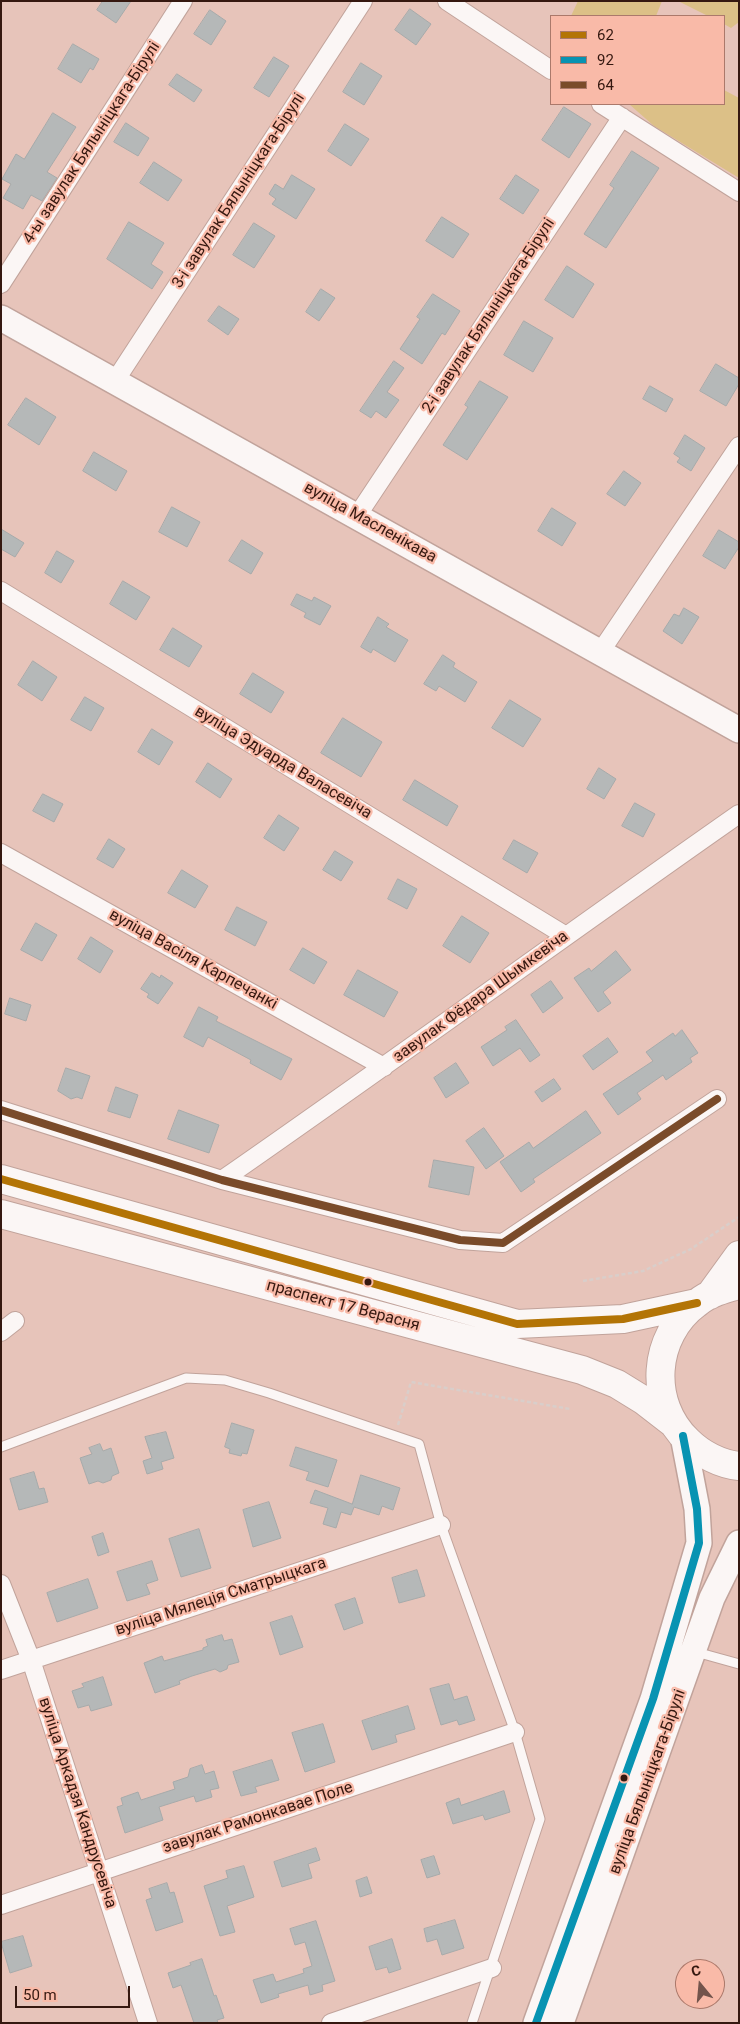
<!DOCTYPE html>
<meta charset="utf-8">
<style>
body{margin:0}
#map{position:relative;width:740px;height:2024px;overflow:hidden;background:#e7c4ba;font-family:Roboto,sans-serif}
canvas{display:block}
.frame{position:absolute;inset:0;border:2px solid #351810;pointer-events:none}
.legend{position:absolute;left:550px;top:15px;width:175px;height:90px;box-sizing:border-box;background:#f9baa8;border:1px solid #ab796b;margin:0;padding:6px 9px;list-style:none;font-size:15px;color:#351810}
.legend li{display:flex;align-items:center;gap:10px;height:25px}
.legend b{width:25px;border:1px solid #ab796b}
.north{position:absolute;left:675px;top:1959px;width:50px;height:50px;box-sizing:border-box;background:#f9baa8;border:1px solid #ab796b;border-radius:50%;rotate:343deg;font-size:14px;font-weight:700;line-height:20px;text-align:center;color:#351810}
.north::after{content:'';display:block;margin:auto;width:18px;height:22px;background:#73544c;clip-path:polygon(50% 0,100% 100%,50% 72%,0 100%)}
.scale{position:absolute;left:15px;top:1986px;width:115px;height:22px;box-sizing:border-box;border:2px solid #351810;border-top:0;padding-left:6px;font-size:15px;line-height:18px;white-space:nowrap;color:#351810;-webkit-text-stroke:4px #f9baa8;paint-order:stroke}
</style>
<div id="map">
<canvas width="740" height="2024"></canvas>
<div class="frame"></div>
<ul class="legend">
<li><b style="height:6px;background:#b37406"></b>62</li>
<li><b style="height:6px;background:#0893b2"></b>92</li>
<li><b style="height:6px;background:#7a4b2a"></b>64</li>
</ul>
<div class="north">С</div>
<div class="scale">50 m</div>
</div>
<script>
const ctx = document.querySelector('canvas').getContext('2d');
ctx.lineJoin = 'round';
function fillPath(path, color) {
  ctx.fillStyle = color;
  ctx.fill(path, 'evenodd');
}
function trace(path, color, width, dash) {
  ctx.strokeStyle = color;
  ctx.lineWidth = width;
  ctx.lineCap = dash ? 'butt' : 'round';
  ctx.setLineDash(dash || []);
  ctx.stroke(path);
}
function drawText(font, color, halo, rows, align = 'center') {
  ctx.font = font + ' Roboto,sans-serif';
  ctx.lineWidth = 4.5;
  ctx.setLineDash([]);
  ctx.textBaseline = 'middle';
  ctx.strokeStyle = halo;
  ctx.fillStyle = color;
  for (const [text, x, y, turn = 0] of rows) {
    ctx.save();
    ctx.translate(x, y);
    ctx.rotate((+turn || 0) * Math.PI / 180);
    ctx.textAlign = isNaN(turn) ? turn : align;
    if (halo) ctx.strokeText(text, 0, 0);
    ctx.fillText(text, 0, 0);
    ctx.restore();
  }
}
fillPath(new Path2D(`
 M578,1h84l-6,15h-85z
 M678,1h61v21l-8,6 -7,-4v-8h-16z
 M724,90l15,8v80l-85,-52 -25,-22h95z`), '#dcc087');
const building = new Path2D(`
 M103,1h28l-15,22 -19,-13z
 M410,9l21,15 -15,21 -21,-15z
 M210,10l16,11 -15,24 -17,-11z
 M73,44l26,15 -6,11 -3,-2 -9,15 -23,-14z
 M274,57l15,9 -20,31 -15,-9z
 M361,63l21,13 -18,29 -21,-13z
 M177,74l25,16 -8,12 -25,-17z
 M564,107l27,17 -22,34 -27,-18z
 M53,113l23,14 -29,45 10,6 -15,23 -11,-6 -8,14 -20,-11 8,-14 -9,-5 14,-25 8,5z
 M126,123l23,15 -11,18 -24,-14z
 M345,124l24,15 -18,27 -23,-15z
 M632,151l27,17 -53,80 -22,-14 30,-46 -4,-3z
 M154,162l28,18 -14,21 -28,-18z
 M292,175l23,14 -19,30 -24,-15 4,-5 -7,-5 6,-10 8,5z
 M516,175l23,15 -16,24 -23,-15z
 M442,217l27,17 -16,24 -27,-17z
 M129,222l35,21 -13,21 12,8 -11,17 -45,-30z
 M254,223l21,13 -21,32 -21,-13z
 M567,266l27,18 -21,34 -28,-18z
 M321,289l14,9 -16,23 -13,-9z
 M433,294l27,17 -15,24 -3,-2 -20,31 -22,-15 20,-30 -3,-2z
 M219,306l20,13 -11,16 -20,-14z
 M524,321l29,17 -20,34 -29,-17z
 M394,361l10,7 -17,24 12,8 -13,18 -10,-7 -5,7 -11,-7z
 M716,364l23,14v6l-13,22 -26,-15z
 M480,381l28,16 -41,63 -24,-15 25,-38 -3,-2z
 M650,386l23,13 -7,13 -23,-13z
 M26,398l30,19 -17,28 -31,-20z
 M685,435l20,13 -14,23 -14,-9 3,-4 -6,-4z
 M94,452l33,19 -11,20 -33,-20z
 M624,471l17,12 -16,23 -18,-12z
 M172,507l28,15 -13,25 -28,-15z
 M552,508l24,15 -14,23 -24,-15z
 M1,529l23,14 -9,14 -14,-8z
 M719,530l20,12v5l-14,22 -22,-13z
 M242,540l21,13 -12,21 -22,-13z
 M57,551l17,10 -13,22 -16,-10z
 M123,581l27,16 -14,23 -26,-16z
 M297,594l15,7 2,-4 17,9 -11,19 -16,-8 2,-4 -15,-8z
 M684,608l15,9 -17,27 -19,-13 11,-17 5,2z
 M378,617l11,7 -3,3 22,13 -13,22 -22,-13 -2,4 -10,-6z
 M173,628l29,18 -13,21 -29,-17z
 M443,655l12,8 -2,4 24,15 -12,20 -26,-16 -3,5 -12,-7z
 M33,661l24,16 -15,24 -24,-16z
 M253,673l31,19 -13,21 -31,-19z
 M85,697l19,11 -13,23 -20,-11z
 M510,700l31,19 -18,28 -31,-19z
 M343,718l39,24 -21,35 -40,-24z
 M152,729l21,13 -14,23 -21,-13z
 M208,763l24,16 -12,19 -24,-16z
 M599,768l17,11 -12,20 -17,-10z
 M415,780l43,26 -11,20 -44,-26z
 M43,794l20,10 -9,18 -21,-11z
 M635,803l20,11 -12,23 -21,-11z
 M279,815l20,13 -15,23 -20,-13z
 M109,839l16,10 -12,19 -16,-9z
 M514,840l24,13 -11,20 -24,-14z
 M335,851l18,11 -12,19 -18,-11z
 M182,870l26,16 -13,22 -27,-15z
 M398,879l19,10 -10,20 -19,-10z
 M237,907l30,15 -12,24 -30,-16z
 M462,916l27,17 -19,30 -27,-17z
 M36,923l21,12 -15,26 -21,-11z
 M91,937l22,14 -13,22 -22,-14z
 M303,948l24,14 -13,22 -24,-14z
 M616,951l15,19 -28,22 8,11 -13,9 -24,-34 15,-10 2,3z
 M358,970l40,22 -14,25 -40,-22z
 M152,973l8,5 1,-3 12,8 -15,21 -11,-7 2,-3 -8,-5z
 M551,981l12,17 -20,15 -12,-18z
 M10,998l21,7 -5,16 -21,-7z
 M199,1007l19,10 -2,4 76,38 -11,21 -31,-17 1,-3 -43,-23 -5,10 -19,-10z
 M516,1020l24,35 -10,7 -10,-14 -27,18 -12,-19 26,-17 -2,-3z
 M682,1030l16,23 -8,5 2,4 -26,18 -3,-5 -26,18 4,6 -23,16 -15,-21 50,-33 -7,-9 27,-19 2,3z
 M608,1038l10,14 -25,18 -10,-14z
 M456,1063l13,20 -23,15 -12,-20z
 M66,1068l24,8 -8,23 -5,-2 -6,2 -13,-8z
 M554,1079l7,10 -19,13 -7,-10z
 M116,1087l22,8 -8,23 -22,-7z
 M179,1110l40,15 -10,28 -41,-14z
 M586,1111l15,22 -68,46 2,3 -14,10 -21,-30 29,-20 4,6z
 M484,1128l20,28 -18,13 -20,-28z
 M434,1160l40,7 -5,28 -40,-8z
 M232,1423l22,7 -7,24 -5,-1 -1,3 -12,-3 1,-4 -5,-2z
 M166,1432l8,26 -13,4 2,7 -16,5 -4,-13 9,-3 -7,-21z
 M100,1444l3,7 8,-3 8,25 -7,3 -1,4 -8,3 -5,-2 -9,3 -9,-26 12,-4 -3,-6z
 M296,1447l41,13 -9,27 -22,-7 3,-8 -19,-6z
 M34,1472l5,17 5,-1 4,14 -29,8 -9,-31z
 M361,1475l39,13 -7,22 -11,-4 -3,9 -25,-8 -3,8 -10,-3 -5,16 -13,-4 5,-16 -18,-5 5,-13 37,14z
 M269,1502l12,36 -28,9 -10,-37z
 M199,1529l12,39 -30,9 -12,-38z
 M103,1533l6,19 -11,4 -6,-19z
 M152,1561l6,19 -12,4 4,10 -23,7 -10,-29z
 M417,1570l8,26 -26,7 -7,-25z
 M88,1579l10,29 -41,14 -10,-29z
 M355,1598l8,25 -19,7 -9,-25z
 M292,1616l11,31 -23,8 -10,-32z
 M222,1635l2,6 8,-2 7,23 -11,3 -1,4 -7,3 -5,-3 -23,7 -13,5 1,3 -25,9 -11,-30 18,-7 2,5 39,-11v-2l5,-2 -2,-6z
 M103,1677l9,28 -21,6 -2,-6 -11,3 -6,-17 12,-4 -2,-3z
 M449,1684l5,16 13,-4 8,24 -16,5 -2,-5 -16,5 -11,-36z
 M408,1706l7,23 -20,6 2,7 -25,8 -10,-29z
 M323,1724l12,38 -30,10 -13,-39z
 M272,1760l7,20 -24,7 2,5 -16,4 -8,-24z
 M202,1765l3,9 9,-3 5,17 -9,2 2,7 -16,5 -2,-6 -35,11 4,13 -38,13 -8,-26 6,-2 -2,-7 17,-6 3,8 34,-11 -2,-7 15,-5 2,-8z
 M504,1791l6,21 -25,8 -2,-5 -30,9 -7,-21 13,-5 2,7z
 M316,1848l4,12 -12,4 4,14 -30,9 -8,-25z
 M434,1856l6,18 -13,4 -6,-18z
 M244,1866l10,31 -27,9 8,26 -15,4 -16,-50 24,-8 -2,-7z
 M367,1877l5,16 -12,4 -4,-16z
 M167,1883l3,10 4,-1 9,30 -27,9 -10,-31 6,-2 -3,-9z
 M455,1920l9,28 -22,7 -5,-16 -10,3 -3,-13z
 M316,1921l19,60 -13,4 1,6 -13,4 -2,-10 -30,9 1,3 -18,6 -8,-23 20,-6 3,8 28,-9 -1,-4 9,-3 -7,-24 -10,3 -5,-16z
 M23,1936l9,30 -22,7 -9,-31z
 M392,1939l9,30 -12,4 -2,-6 -11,3 -7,-23z
 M202,1959l12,37 2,-1 8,23 -7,2 1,3h-24l-13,-38 -8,3 -5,-15 23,-8 -1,-2z`);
fillPath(building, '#b5b8b8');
trace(building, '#a6aaaa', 1);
const lane = new Path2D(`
 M1,1447l185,-69 39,2 44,13 150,51 22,81 74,207 25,87 -68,204
 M696,1652l43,12`);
const street = new Path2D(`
 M447,1l104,69
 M601,104l138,88
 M1,284l182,-283
 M115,381l248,-380
 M357,516l265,-399
 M1,591l565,345
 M601,651l138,-205
 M1,853l383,214
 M1,1110l221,70 238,60 43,3 214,-144
 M222,1180c173,-120 344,-245 517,-366
 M1,1332l14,-11
 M1,1584l30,76 117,363
 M1,1670l440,-145
 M1,1905l514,-173
 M331,2023l161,-55`);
const secondary = new Path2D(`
 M1,318l738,412
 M536,2023l117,-324 46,-156 -2,-34 -14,-73
 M561,2023l151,-425 27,-55`);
const primary = new Path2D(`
 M1,1179l516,145 106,-5 74,-16
 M1,1214l581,156 35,14 26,16 31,24
 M739,1285c-15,4 -30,8 -42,18 -45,33 -49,100 -9,138 13,13 32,23 51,25
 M710,1295l29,-40`);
trace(lane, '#c1a39b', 11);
trace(street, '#c1a39b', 20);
trace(secondary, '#c1a39b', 28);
trace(primary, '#c1a39b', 30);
trace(new Path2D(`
 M583,1281l60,-10 48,-22 48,-32
 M398,1425l13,-43 159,27`), '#d9ceca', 2.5, [4, 2.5]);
trace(lane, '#fbf6f5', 9);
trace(street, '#fbf6f5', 18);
trace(secondary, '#fbf6f5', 25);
trace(primary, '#fbf6f5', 28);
trace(new Path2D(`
 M1,1179l516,145 106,-5 74,-16`), '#b37406', 8);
trace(new Path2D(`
 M536,2023l117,-324 46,-156 -2,-34 -14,-73`), '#0893b2', 8);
trace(new Path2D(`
 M1,1110l221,70 238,60 43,3 214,-144`), '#7a4b2a', 8);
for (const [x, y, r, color] of [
 [368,1282,4.5,"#351810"],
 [624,1778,4.5,"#351810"]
]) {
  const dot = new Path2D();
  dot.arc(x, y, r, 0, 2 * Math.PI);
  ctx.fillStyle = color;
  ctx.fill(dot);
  trace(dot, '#f9baa8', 2);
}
drawText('16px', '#351810', '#f9baa8', [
 ["4-ы завулак Бялыніцкага-Бірулі",92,143,-57],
 ["3-і завулак Бялыніцкага-Бірулі",239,191,-57],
 ["2-і завулак Бялыніцкага-Бірулі",489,316,-57],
 ["вуліца Масленікава",370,523,29],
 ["вуліца Эдуарда Валасевіча",283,763,31],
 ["вуліца Васіля Карпечанкі",193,960,29],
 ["завулак Фёдара Шымкевіча",481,997,-36],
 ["праспект 17 Верасня",343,1306,15],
 ["вуліца Мялеція Сматрыцкага",221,1597,-18],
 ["вуліца Бялыніцкага-Бірулі",648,1782,-70],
 ["вуліца Аркадзя Кандрусевіча",77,1803,72],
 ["завулак Рамонкавае Поле",258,1818,-18]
]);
</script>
